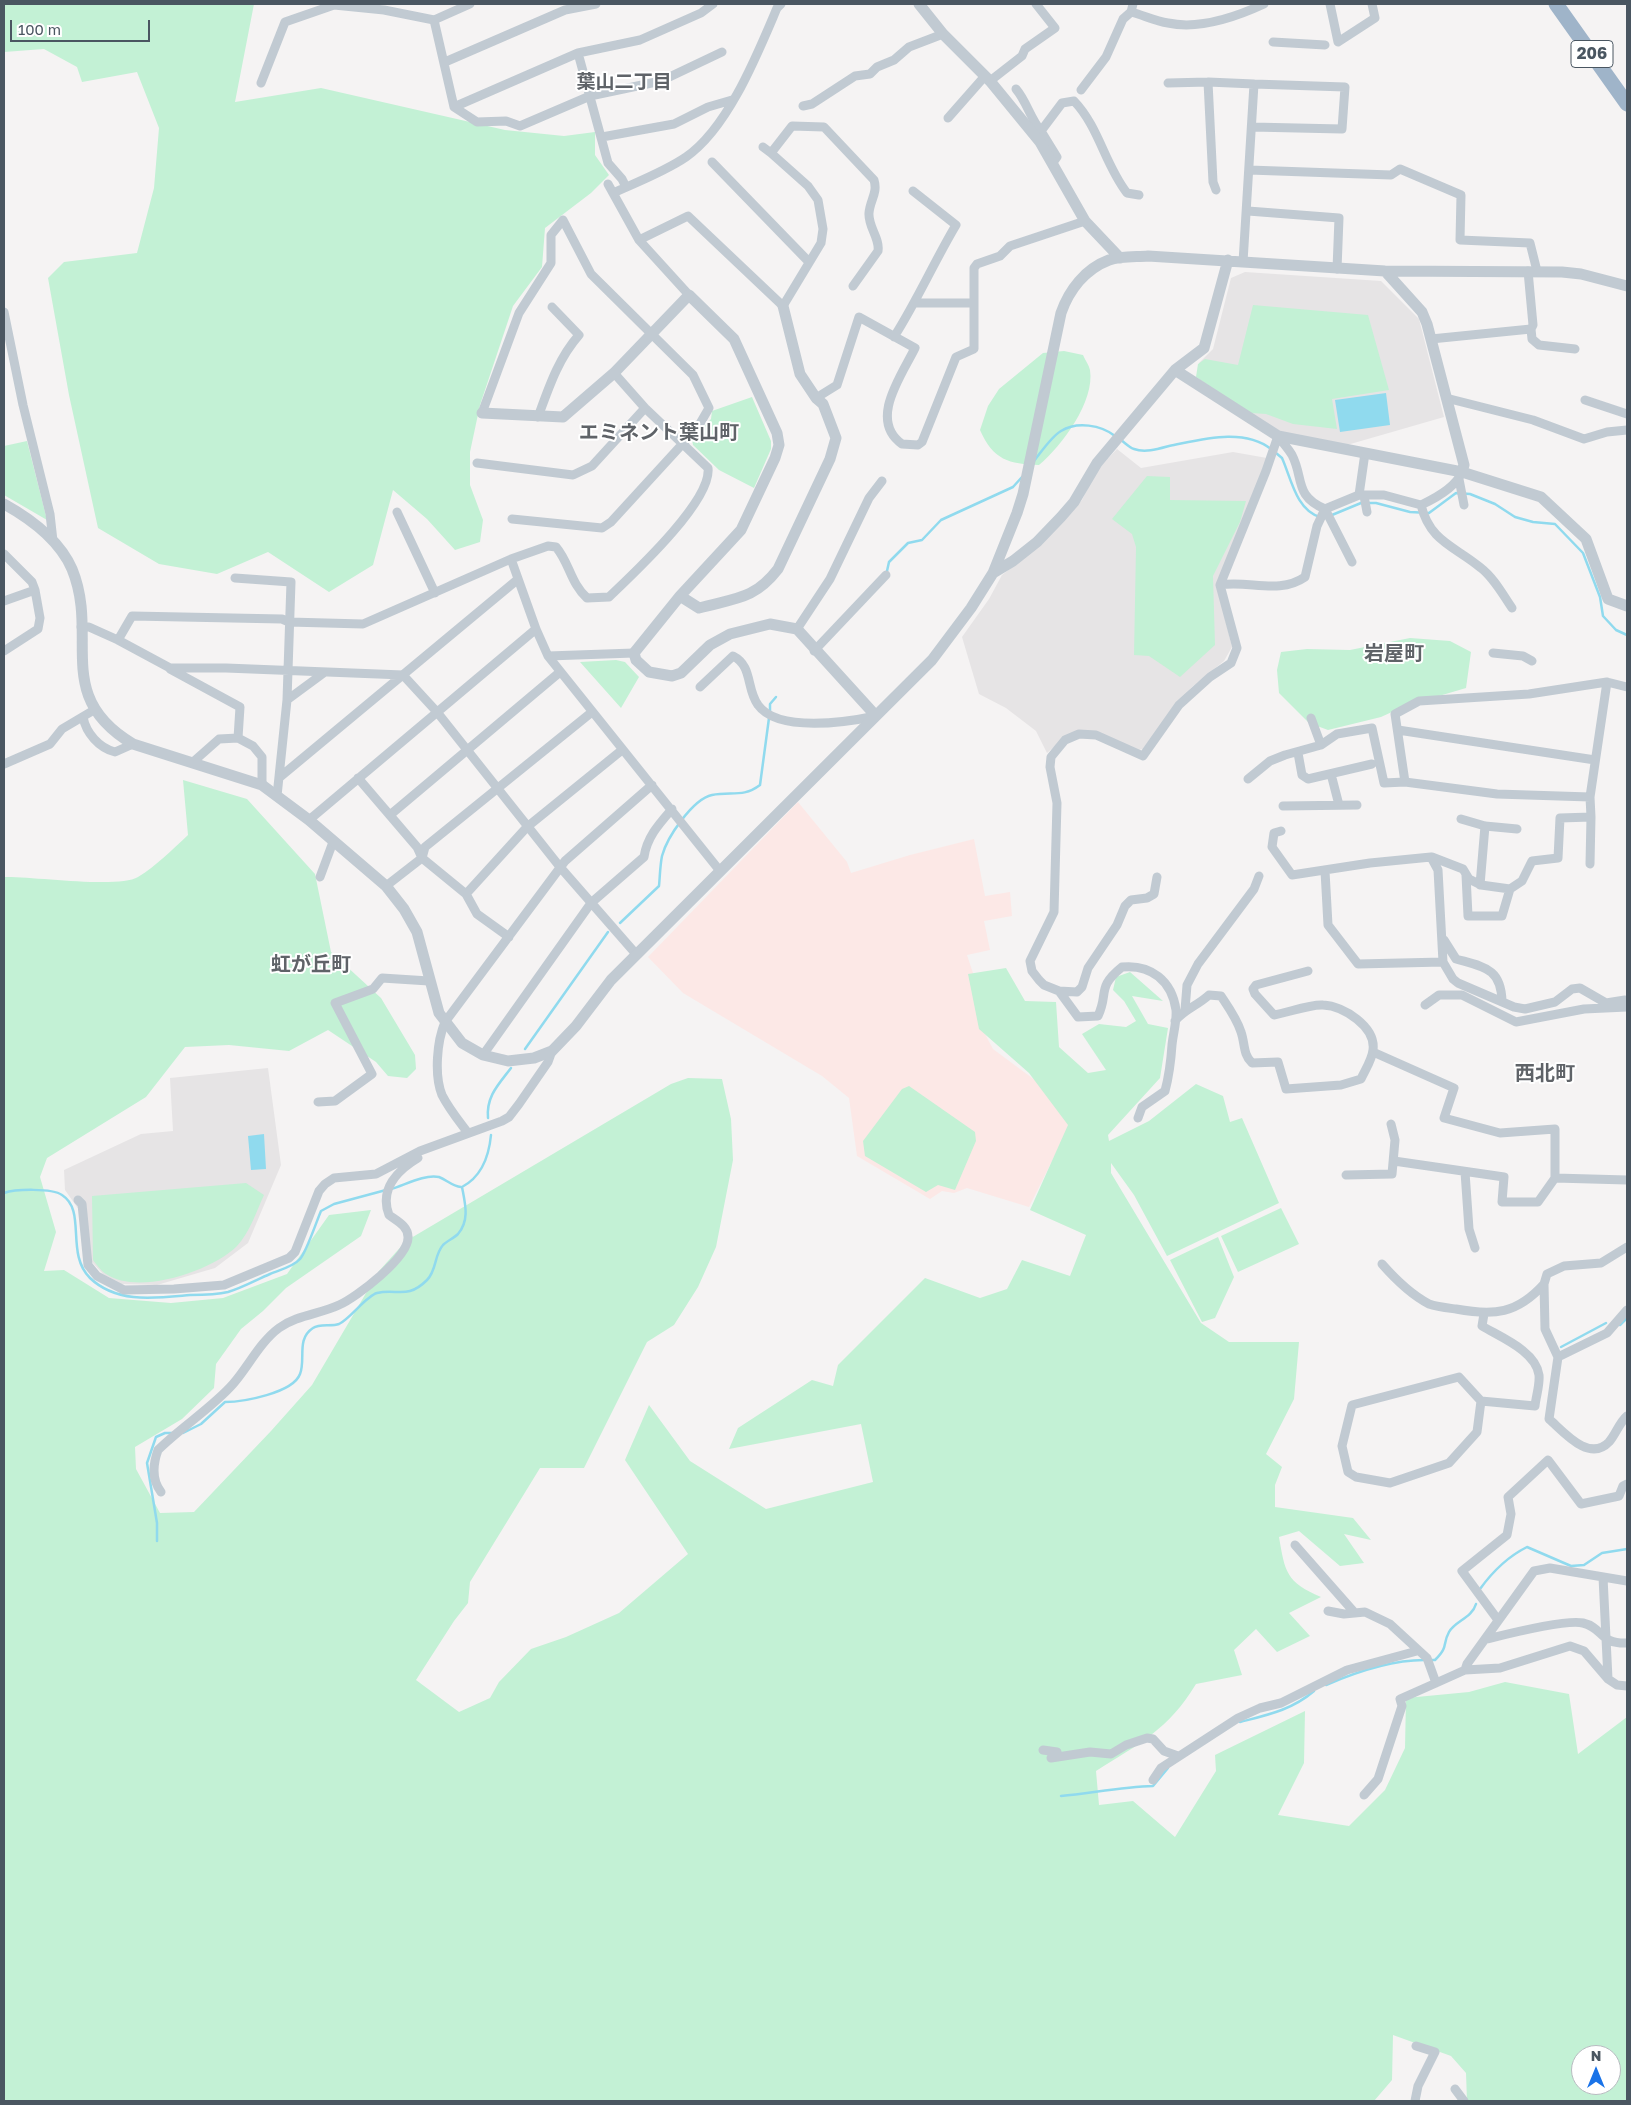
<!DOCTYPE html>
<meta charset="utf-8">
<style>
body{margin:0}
#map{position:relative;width:1631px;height:2105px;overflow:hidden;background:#f5f3f3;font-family:"Golos Text",sans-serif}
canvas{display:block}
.frame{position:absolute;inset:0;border:5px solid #4a5661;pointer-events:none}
.north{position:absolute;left:1571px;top:2045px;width:50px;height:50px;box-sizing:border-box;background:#fff;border:1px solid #b7bbc0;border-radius:50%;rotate:0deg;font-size:14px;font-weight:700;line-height:20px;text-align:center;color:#4a5661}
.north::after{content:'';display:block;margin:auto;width:18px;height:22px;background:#1a73e8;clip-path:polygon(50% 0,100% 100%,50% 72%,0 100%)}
.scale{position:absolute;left:10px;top:20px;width:140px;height:22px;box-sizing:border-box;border:2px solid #4a5661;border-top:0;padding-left:6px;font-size:15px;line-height:18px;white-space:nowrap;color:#4a5661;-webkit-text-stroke:4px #fff;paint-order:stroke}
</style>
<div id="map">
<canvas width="1631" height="2105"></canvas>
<div class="frame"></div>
<div class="north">N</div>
<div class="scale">100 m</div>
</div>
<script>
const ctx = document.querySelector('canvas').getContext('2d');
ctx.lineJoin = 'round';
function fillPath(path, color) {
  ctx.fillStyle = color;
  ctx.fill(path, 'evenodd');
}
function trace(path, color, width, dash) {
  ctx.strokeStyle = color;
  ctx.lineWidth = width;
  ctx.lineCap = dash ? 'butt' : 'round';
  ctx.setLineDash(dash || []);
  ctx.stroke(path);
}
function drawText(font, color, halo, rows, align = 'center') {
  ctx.font = font + ' "Golos Text","Noto Sans JP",sans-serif';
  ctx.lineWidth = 4;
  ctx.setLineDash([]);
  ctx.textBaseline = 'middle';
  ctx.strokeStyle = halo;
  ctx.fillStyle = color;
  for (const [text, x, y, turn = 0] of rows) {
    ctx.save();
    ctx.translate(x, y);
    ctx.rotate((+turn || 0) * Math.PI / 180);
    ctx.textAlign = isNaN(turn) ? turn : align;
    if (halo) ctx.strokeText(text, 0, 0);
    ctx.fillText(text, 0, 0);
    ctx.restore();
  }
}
fillPath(new Path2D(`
 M1245,272l136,9 38,38 25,98 -97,28 -70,-13 -77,-52 -1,-17 14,-14 18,-71z
 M1117,449l24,19 92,-16 34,6 -50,128 15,61 -8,14 -32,26 -19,21 -30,41 -8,2 -44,-20 -28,8 -16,14 -11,-22 -30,-23 -27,-14 -17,-57 27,-38 13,-24 31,-24 49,-51 15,-30z
 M268,1068l13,97 -33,78 -33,25 -58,17 -36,-1 -18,-10 -12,-13 -12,-51 -14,-20 -1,-20 77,-36 32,-3 -3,-53z`), '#e6e4e5');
fillPath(new Path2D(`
 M798,802l49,60 4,11 59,-18 64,-16 11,57 25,-4 2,24 -28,5 6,29 -23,5 21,63 -4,14 9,17 54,40 24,34 -42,84 -62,-19 -13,5 -12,-2 -12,8 -73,-43 -8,-58 -27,-22 -139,-83 -35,-36z`), '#fce8e6');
fillPath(new Path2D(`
 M4,4h250l-19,98 86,-14 184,42 59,6 31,-4v23l14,20 -18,18 -46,35 -3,39 -29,39 -33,99 -10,47v33l13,35 -3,22 -25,8 -28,-31 -34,-29 -20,75 -44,27 -61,-40 -51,22 -58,-10 -61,-36 -29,-133 -21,-117 16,-16 73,-9 17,-65 5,-60 -22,-56 -55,10 -5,-15 -33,-18 -40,3z
 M1253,305l115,10 21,75 -57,9 5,30 -44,-5 -27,-10 -15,-1 -55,-36 2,-13 7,-5 33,6z
 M1064,351l19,4c2,5 6,10 7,15 5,31 -28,76 -51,95 -30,-1 -46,-5 -59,-35l8,-24 11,-17 44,-36z
 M752,397l19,44v8l-17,39 -35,-18 -26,-25 -1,-6 19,-20 1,-8z
 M27,441l20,79 -43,-25v-49z
 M1147,476l23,1v23l76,1 -6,21 -27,54 2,69 -35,32 -31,-21 -15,-1 2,-108 -4,-13 -20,-15z
 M1410,638l40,3 21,11 -5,36 -61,18 -24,11 -53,13 -19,-7 -30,-30 -2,-23 4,-18 26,-3 43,1z
 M616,660l9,2 14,15 -18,31 -41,-46z
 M183,780l64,19 68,75 16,78 50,46 34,57 1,14 -9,9 -19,-2 -12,-14 -48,-32 -39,21 -60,-6 -44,2 -39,50 -99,61 -7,19 16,55 -12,39 20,-1 45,28 62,5 52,-5 64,-24 42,-59 42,-5 -10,26 -75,52 -23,23 -22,18 -25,35 -2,24 -32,31 -47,28 1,22 24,44 34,-1 77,-81 41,-46 67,-114 27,-30 265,-157 17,-6 34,1 9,40 2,41 -17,87 -18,40 -24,38 -27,17 -63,126h-44l-70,114 -2,21 -14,18 -38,59 43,32 31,-14 9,-16 32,-33 35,-12 53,-24 69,-59 -63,-94 24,-55 41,56 76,48 107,-27 -12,-58 -132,25 9,-21 74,-48 21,6 5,-21 87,-87 55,20 27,-9 15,-29 48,16 16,-41 -56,-25 38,-85 -39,-52 -50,-44 -11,-55 38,-6 19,33 31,1 3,45 29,26 18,-3 -24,-36 17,-10 27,3 10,-6 -12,-20 -11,-11 3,-13 14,-5 33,29 -31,-5 16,28 20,4 -8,50 -52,57 1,6 40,-20 47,-37 27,12 7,26 12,-4 37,85 -112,53 -33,-61 -23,-32v10l90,150 28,19h70l-5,57 -28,55 16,13 -7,18v22l78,11 18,22 -27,-6 20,29 -24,3 -41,-35 -20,6c6,35 7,45 42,60l-32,16 21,23 -33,16 -21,-23 -22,21 8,25 -46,9c-27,45 -57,60 -100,87l3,34 34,-4 42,36 41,-66 -1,-16 90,-44 -1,52 -26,52 71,11 36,-36 20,-42 1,-50 63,-6 36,-10 64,12 9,60 49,-37v384h-160l-1,-28 -15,-17 -58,-21 -1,45 -18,21h-1370v-1224c28,-1 114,12 134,0 18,-11 34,-27 50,-42zM1581,2055h30v30h-30z
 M909,1086l66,46 1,9 -21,49 -17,-5 -12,7 -61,-36 -2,-15 39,-52z
 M246,1183l18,12c-8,17 -14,37 -27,51 -25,25 -99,50 -131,28 -5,-3 -9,-9 -13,-14l-1,-64z
 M1281,1208l18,36 -61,28 -17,-36z
 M1218,1237l16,40 -19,41 -13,4 -32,-62z`), '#c3f1d5');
fillPath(new Path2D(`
 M1386,393l4,32 -50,7 -5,-32z
 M264,1134l2,35 -15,1 -3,-34z`), '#90daee');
trace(new Path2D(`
 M1121,440c4,3 9,8 13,9 11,4 24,0 35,-3 31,-6 74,-19 102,3
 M1276,453l6,5c9,20 14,52 38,59
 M1034,461c8,-10 17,-24 27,-30 16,-10 40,-6 54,5
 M1332,515l29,-12h15l34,9 19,1 27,-20 14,1 25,10 20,13 18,5 22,2 28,29 17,44 3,19 13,14 11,5
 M887,571l2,-9 19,-19 14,-3 19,-20 72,-33 9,-10
 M770,712v-8l6,-7
 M620,923l39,-37c1,-10 1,-20 3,-30 5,-19 31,-57 50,-61 19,-4 31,3 48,-10l9,-67
 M525,1049l83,-117
 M488,1118c-2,-22 11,-34 23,-50
 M391,1189c14,-4 33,-15 48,-12 8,3 13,9 22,10
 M4,1193c11,-4 48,-5 58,2 25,16 3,58 28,83 27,26 66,20 100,17 12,0 26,0 38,-3 14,-4 28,-12 42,-18 9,-4 23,-7 30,-15 6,-6 17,-39 21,-48l13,-7 52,-14
 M1620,1325l7,-7
 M1561,1347l45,-24
 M183,1433l18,-9 24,-22c18,0 68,-9 75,-28 6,-15 -4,-35 13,-46 7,-5 18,-1 26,-4 12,-6 27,-28 38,-31 20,-5 30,7 50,-13 10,-10 7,-25 16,-35 4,-4 11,-7 15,-11 12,-14 7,-31 4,-47 19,-10 27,-31 29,-52
 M157,1541v-18l-10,-60 9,-26 9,-4h7
 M1480,1589c13,-18 27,-32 47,-42l44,19 13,-1 18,-12 25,-4
 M1429,1660h6c14,-14 7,-15 14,-28 6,-11 23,-14 27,-28
 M1326,1685c30,-13 65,-25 98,-25
 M1240,1722c27,-7 52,-12 74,-31
 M1061,1796c31,-3 61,-9 92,-10l15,-18`), '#90daee', 2.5);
trace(new Path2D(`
 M1330,4l8,38 37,-24 -3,-14
 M1131,12c12,3 24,9 37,11 32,7 68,-6 96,-19
 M434,20l20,87 23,15 29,-1 14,5 70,-30 71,-15 61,-29
 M1273,42l52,3
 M578,53l30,110 14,16 4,8
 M445,62l120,-52 31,-6
 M990,81l32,-25 3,-7 30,-21 -19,-24
 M1208,82l5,100 3,8
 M261,83l24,-61 49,-17 50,5 50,10 36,-16
 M1168,83l40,-1 46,2
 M1016,89c11,13 14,29 25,42
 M1081,90l25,-33 17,-38 8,-7 2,-8
 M803,106l9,-2 43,-28 15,-2 7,-7 17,-7 15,-13 34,-13
 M454,107l124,-54 62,-13 61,-27 12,-9
 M948,118l37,-42
 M602,137l72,-13 34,-17 24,-7
 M763,147l8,6
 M712,162l97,100
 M1052,164l5,-7 -16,-26 21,-28 12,-2c25,26 31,64 53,92l12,2
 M1249,170l142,5 9,-6 61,26 -1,45 70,3 7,28
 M608,184l31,56 50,55
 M613,193c24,-11 51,-21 73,-36 42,-29 71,-102 91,-149l4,-4
 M1248,211l91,7 -2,51
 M639,240l49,-24 95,90 38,-63 2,-14 -5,-29 -10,-14 -37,-33 21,-27 32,1 50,53c4,13 -4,20 -5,33 -1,14 11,25 9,38l-25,35
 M1243,262l11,-178 91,3 -3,42 -90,-2
 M916,303h58
 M4,312l19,93 27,109 3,27
 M1531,329l1,10 7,6 36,4
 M894,337c23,-36 40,-75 62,-112l-43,-34
 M1431,339l100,-10 2,-4 -5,-54
 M816,398l21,-13 22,-68 56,31c-13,27 -47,72 -13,96l16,1 4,-3 34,-85 18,-8v-81l3,-4 23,-8 10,-10 75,-25
 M1446,398l87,22 51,19 23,-7 20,-2
 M1585,400l42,14
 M482,413l37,-100 32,-50v-28l12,-15 28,54 102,101 16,33 -11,19 -87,95 -9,6 -90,-9
 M538,417c11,-30 20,-58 41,-82l-27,-28
 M1278,436c4,6 10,12 14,19 12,23 2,41 33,54l34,-14h25l37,10c15,-7 35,-18 41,-33
 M477,463l96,12 19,-9 53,-58
 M1459,479l5,26
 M1359,495l6,-42
 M1364,496l3,16
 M1421,505c9,37 34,41 60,63 13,10 22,27 31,40
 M1325,509l27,53
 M397,512l38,81
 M4,554l28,28 3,8 -31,11
 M511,559l25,70 12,27 172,215
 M235,578l56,4 -4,118 -10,96
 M1220,585c29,-5 59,10 85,-8l12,-51 8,-17
 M81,627h8l29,13 52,28h56l177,7 34,37 123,155 76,87
 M797,629l33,-50 39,-81 13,-17
 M118,640l14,-24 150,3 7,3 74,2 148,-65 37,-13 8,1c13,15 15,37 31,51l22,-1c24,-23 103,-96 99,-129l-63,-60 -31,-35
 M4,651l34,-22 2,-11 -5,-28
 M814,651l72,-76
 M1493,653l30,3 9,5
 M548,656l86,-3
 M170,669l70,38 -2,31
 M700,687l33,-31c20,10 13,33 25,49 20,28 90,17 118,11
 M287,700l38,-28
 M83,717c3,16 16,31 32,35l18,-8
 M1311,718l10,27
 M1398,730l197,30
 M1298,753l4,22 6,4 64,-15
 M193,762l26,-23 19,-1 15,8 9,11v28
 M4,764l46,-20 12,-15 32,-19
 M1331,774l8,31
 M280,777l237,-197
 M358,778l59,69 5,11 44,36 11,20 32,23
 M1248,779l22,-18 15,-6 36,-10 16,-11 35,-6 12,55 21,-1 92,12 93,3
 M1405,782l-10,-68 24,-13 110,-7 78,-12 20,5
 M1283,806l74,-1
 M390,815l170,-143
 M1591,817l-1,-20 17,-115
 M1461,819l24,7 32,3
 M309,820l227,-191
 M1281,831l-7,2 -2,14 20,28 78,-12 61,-6 7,13 5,92 10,17 5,4 56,24 11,2 30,-7 17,-13 8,-1 26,15 19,-3 2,3
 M1432,857l31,12 6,10 12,6 29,4 12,-8 10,-20 26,-3 2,-40 31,-1 -1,47
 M1325,871l3,54 30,39 85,-2
 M1466,875l2,41h34l8,-27
 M320,877l13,-35
 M1480,885l5,-59
 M386,886l36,-28 3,-11 167,-135
 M466,894l61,-67 95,-77
 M1444,940l12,19c28,8 45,9 46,42
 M1059,991l18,1 5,-5 6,-19 29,-43 8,-19 6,-6 16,-2 7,-4 3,-17
 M1425,1005l14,-10h23l54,27 68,-13 43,-2
 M1185,1010l2,-25 11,-21 56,-75 5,-13
 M1175,1021c10,-12 22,-15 34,-26l12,1c8,12 16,23 20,36 4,11 2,23 11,31l26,-1 8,27 55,-4 20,-6c4,-9 11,-19 12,-29 3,-23 -29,-44 -50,-45 -13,-1 -36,8 -49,10l-19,-21 -2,-5 3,-4 52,-14
 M1373,1052l81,36 -10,30 56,15 55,-4v49l72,2
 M483,1055l108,-152 53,-46c3,-20 15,-33 28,-48
 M318,1102l17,-1 37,-27 -37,-71 38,-14 9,-11 47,3
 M1138,1118l4,-11 23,-16c4,-15 6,-31 7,-46 1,-11 5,-24 4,-35 -4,-29 -25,-46 -54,-43 -26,21 -13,26 -24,49l-20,1 -19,-26 -15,-6 -5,-5 -7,-9 -2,-10 24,-49 3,-109 -7,-36 1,-10 14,-17 14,-6 17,1 47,21 36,-51 31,-28 21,-14 6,-15 -17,-63 46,-114 12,-35
 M468,1133c-9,-12 -19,-24 -26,-38 -8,-20 -5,-54 3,-73l120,-161 87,-76
 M1394,1161l110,16 -2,25h36l17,-24
 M1465,1172l4,57 6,19
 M1346,1175l46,-1 3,-34 -4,-16
 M78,1200l4,4 6,61 9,11 27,14 50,-1 50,-4 65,-27 6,-6 24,-61 6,-7 9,-6 42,-4 44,-23 82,-30 7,-4 10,-13 29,-42 4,-11
 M1627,1247l-26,16 -37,3 -17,8 -3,10 1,45 13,28 -9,62c14,12 40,44 60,23 7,-8 10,-19 18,-26
 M1382,1264c14,16 28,30 47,40 8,3 19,4 27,5 38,7 61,5 88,-25
 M1558,1357l49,-24 20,-23
 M1481,1401l-22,-24 -107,28 -10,41 6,26 8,5 34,6 59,-20 28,-31 4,-31 54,5c1,-10 5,-21 4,-31 -3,-24 -39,-38 -57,-49l2,-12
 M161,1492c-10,-13 -8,-28 -3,-42 22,-22 55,-43 75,-66 15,-17 27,-42 46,-56 18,-13 41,-14 60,-23 18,-8 70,-48 69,-68 0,-11 -11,-16 -19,-22 -10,-26 9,-45 29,-57
 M1295,1545l59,67
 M1603,1577l5,102
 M1328,1611l16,3 21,-2 25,12 37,34 9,25 29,-13 35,-2 70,-22 14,5 24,28 9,6 10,1
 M1498,1620l-36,-49 45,-36 4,-21 -3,-17 40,-37 33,44 38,-8 4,-10 4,-2
 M1487,1639c20,-5 79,-20 96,-16 21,5 16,21 44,20
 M1465,1670l2,-6 67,-93 16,-3 77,13
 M1043,1750l14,2 -6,6 39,-6 21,2 15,-9 21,-7 6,1 11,12 14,5
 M1153,1780l8,-12 77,-50 22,-10 21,-5 66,-33 70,-19
 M1364,1795l14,-16 24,-73 -2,-7 36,-16
 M1455,2089l9,12
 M1415,2101l3,-15 17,-34 -19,-6`), '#c1cad2', 9);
trace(new Path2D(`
 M919,4l24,30 47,47 50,61 45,79 35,37
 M1385,271l37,41 5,12 37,141 -2,7
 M1175,370l103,66 184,36 79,25 45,42 22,60 19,7
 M482,413l81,4 51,-44 75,-78 45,44 43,94 2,12 -4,13 -34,72 -61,66 -46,57 2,7 13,12 23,4 9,-3 29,-28 20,-11 40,-10 27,5 79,87
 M4,504c27,15 55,35 68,65 28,68 -20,127 61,175l129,41 47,35 77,66 18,23 13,23 22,81 23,30 21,12 25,6 26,-3 18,-7 24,-25 35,-46 321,-320 39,-52 22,-35 24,-60 6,-19 38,-181c8,-23 24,-44 48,-53 11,-4 27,-3 39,-4l237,15 177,1 19,2 46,12
 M993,573l20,-12 24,-19 24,-25 13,-15 23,-39 78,-93 29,-22 24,-88
 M680,596l19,12c36,-10 55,-8 79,-39l52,-110 6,-21 -13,-34 -7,-6 -16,-24 -17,-68`), '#c1cad2', 11);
trace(new Path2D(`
 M1556,4l71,100`), '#9fb4c9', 15);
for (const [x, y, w] of [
 [1592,54,42]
]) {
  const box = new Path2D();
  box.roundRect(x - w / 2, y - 13.5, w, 27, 4);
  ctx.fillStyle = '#fff';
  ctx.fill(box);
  trace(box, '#4a5661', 1);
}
drawText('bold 16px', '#4a5661', null, [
 ["206",1592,54]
]);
drawText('bold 19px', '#5f6368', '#fff', [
 ["葉山二丁目",624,82]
]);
drawText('bold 20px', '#5f6368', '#fff', [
 ["エミネント葉山町",659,433],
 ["岩屋町",1394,654],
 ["虹が丘町",311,965],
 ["西北町",1545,1074]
]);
</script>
